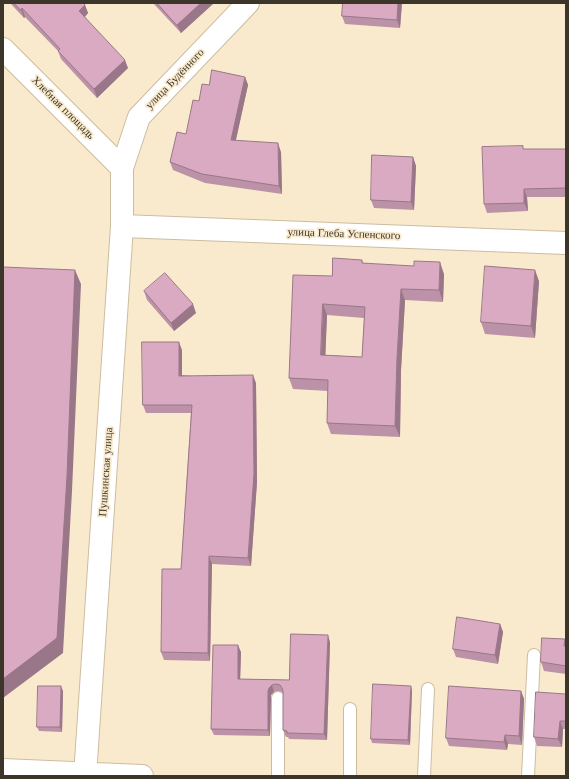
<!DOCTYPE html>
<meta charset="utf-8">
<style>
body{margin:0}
#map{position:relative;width:569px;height:779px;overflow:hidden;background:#faeacd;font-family:"Libre Baskerville",serif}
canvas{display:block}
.frame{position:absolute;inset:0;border:4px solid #3b352a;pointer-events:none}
</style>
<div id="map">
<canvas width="569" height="779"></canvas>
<div class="frame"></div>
</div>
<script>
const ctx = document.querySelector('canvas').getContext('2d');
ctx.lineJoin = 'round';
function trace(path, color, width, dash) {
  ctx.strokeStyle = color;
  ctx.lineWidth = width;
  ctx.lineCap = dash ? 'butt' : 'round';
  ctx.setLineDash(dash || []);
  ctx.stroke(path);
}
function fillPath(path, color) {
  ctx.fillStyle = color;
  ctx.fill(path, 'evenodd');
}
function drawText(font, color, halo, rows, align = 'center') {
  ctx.font = font + ' "Libre Baskerville",serif';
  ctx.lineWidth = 3.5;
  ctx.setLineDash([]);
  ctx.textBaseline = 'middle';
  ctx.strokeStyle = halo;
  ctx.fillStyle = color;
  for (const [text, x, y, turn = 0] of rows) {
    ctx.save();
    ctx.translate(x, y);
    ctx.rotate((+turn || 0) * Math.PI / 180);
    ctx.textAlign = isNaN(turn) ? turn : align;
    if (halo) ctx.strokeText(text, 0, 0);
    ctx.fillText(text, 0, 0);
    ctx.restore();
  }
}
const lane = new Path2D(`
 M278,698v78
 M350,776v-67
 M424,776l4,-87
 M528,776l6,-121`);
const street = new Path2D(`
 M3,49l119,119
 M122,226l444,17
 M3,770l139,6
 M85,776l37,-550v-58l17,-51 109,-114`);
trace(lane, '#ccbda1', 14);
trace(street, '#ccbda1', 24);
trace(lane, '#fff', 12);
trace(street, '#fff', 22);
fillPath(new Path2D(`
 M10,3h74l4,10 -3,4 43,51 -31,30 -36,-39 -3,-8 -33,-34 -1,1z
 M153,3h61l-33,30z
 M343,3h59l-2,25 -55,-4 -3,-8z
 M245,77l3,8 -12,55 45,12 1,42 -77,-11 -32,-13 -3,-8 16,-28 13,-33 10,-16z
 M524,149h42v48h-39l1,14 -41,2 -3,-9z
 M413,157l3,9 -2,44 -40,-2 -3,-8z
 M362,260l1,3 81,11 -1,28 -38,-2 -4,70 -1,67 -69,-3 -4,-11 1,-32 -35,-2 -4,-11 43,-102zM327,315l37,3 -2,39 -37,-2z
 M539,281l-4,57 -50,-4 -4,-12z
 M144,291l52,22 -22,18 -27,-31z
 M182,350v25l74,8 1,99 -6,84 -39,-2 -2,97 -46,-1 -3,-8 20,-83 10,-156h-45l-3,-8z
 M500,624l3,8 -5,32 -42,-7 -3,-8z
 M330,642l-3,98 -38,-1 -1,-2h-2l-3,-7v-37l-1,-1 -4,-1 -4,1 -3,3v3l-1,38 -56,-1 -3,-6 30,-77 -1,27 49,1z
 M566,643v31l-22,-3 -3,-9z
 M412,690l-2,55 -38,-2 -1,-4z
 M63,691l-1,41 -23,-1 -2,-4z
 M521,691l3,8 -2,46 -14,-1 -1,6 -58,-4 -3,-8z
 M566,694v35h-3l-1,18 -25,-1 -3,-9z`), '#bb92a7');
fillPath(new Path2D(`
 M201,3h13l-33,30 -4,-8z
 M398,3h4l-2,25 -3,-8z
 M85,5l3,8 -6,7 -3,-9z
 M22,8l3,9 -1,1 -3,-8z
 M125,60l3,8 -31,30 -3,-9z
 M245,77l3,8 -14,63 -3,-8z
 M278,143l3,9 1,42 -3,-8z
 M413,157l3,9 -2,44 -3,-8z
 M524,189l3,8 1,14 -4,-8z
 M440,262l4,12 -1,28 -4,-12z
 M75,270l6,14 -9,207 -9,162 -60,45v-19z
 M535,270l4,11 -4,57 -4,-12z
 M401,289l4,11 -4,70 -1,67 -5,-11 2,-68z
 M193,304l3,9 -22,18 -3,-8z
 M323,304l4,11 -2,51 -4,-11z
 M179,342l3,8v33l-3,-7z
 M253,375l3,8 1,99 -6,84 -3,-8z
 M209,556l3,8 -2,97 -2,-8z
 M500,624l3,8 -5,32 -3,-9z
 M328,635l2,7 -3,98 -3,-6z
 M565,639l1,4v8l-2,-5z
 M238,645l3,7 -1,33 -2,-6z
 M272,685l2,7 -3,3v3l-1,38 -2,-6v-39l1,-3z
 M61,686l2,5 -1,41 -2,-5z
 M411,686l1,4 -2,55 -2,-5z
 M521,691l3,8 -2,46 -3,-9z
 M560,721l3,8 -1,18 -4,-8z
 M505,735l3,9 -1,6 -3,-8z`), '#978');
const building = new Path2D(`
 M14,3h70l1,2 -6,6 46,49 -31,29 -36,-38 2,-2 -38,-41 -1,2z
 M157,3h44l-24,22z
 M343,3h55l-1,17 -55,-4z
 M212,70l33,7 -14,63 47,3 1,43 -77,-12 -32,-12 7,-30 9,2 7,-34 6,1 3,-17 7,1z
 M523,146v3h43v39l-42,1v14l-40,1 -2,-57z
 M372,155l41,2 -2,45 -40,-2z
 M333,258l29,2v3l52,3v-5l26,1 -1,28 -38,-1 -4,69 -2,68 -68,-3 1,-43 -39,-2 4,-103 39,1zM323,304l42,3 -3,50 -41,-2z
 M485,266l50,4 -4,56 -50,-4z
 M3,267l72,3 -8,206 -10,162 -54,41z
 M165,273l28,31 -22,19 -27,-32z
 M142,342h37v34l74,-1 1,99 -6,84 -39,-2 -1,97 -47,-1 1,-83h19l11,-164h-49z
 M457,617l43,7 -5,31 -42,-6z
 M291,634l37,1 -4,99 -37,-1v-2l-4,-1v-39l-1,-3 -2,-3 -4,-1 -4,1 -3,3 -1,3v39l-57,-1 2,-84h25v34l51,1z
 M542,638l23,1 -1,7h2v20l-25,-4z
 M373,684l38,2 -3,54 -37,-1z
 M38,686h23l-1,41h-23z
 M449,686l72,5 -2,45 -14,-1 -1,7 -58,-4z
 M536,692l30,2v27h-6l-2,18 -24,-2z`);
fillPath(building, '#daaac2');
trace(building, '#978', 1);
drawText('11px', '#3b352a', '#faeacd', [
 ["улица Будённого",175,79,-46],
 ["Хлебная площадь",63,108,45],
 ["улица Глеба Успенского",344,234,2],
 ["Пушкинская улица",106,472,-86]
]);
</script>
